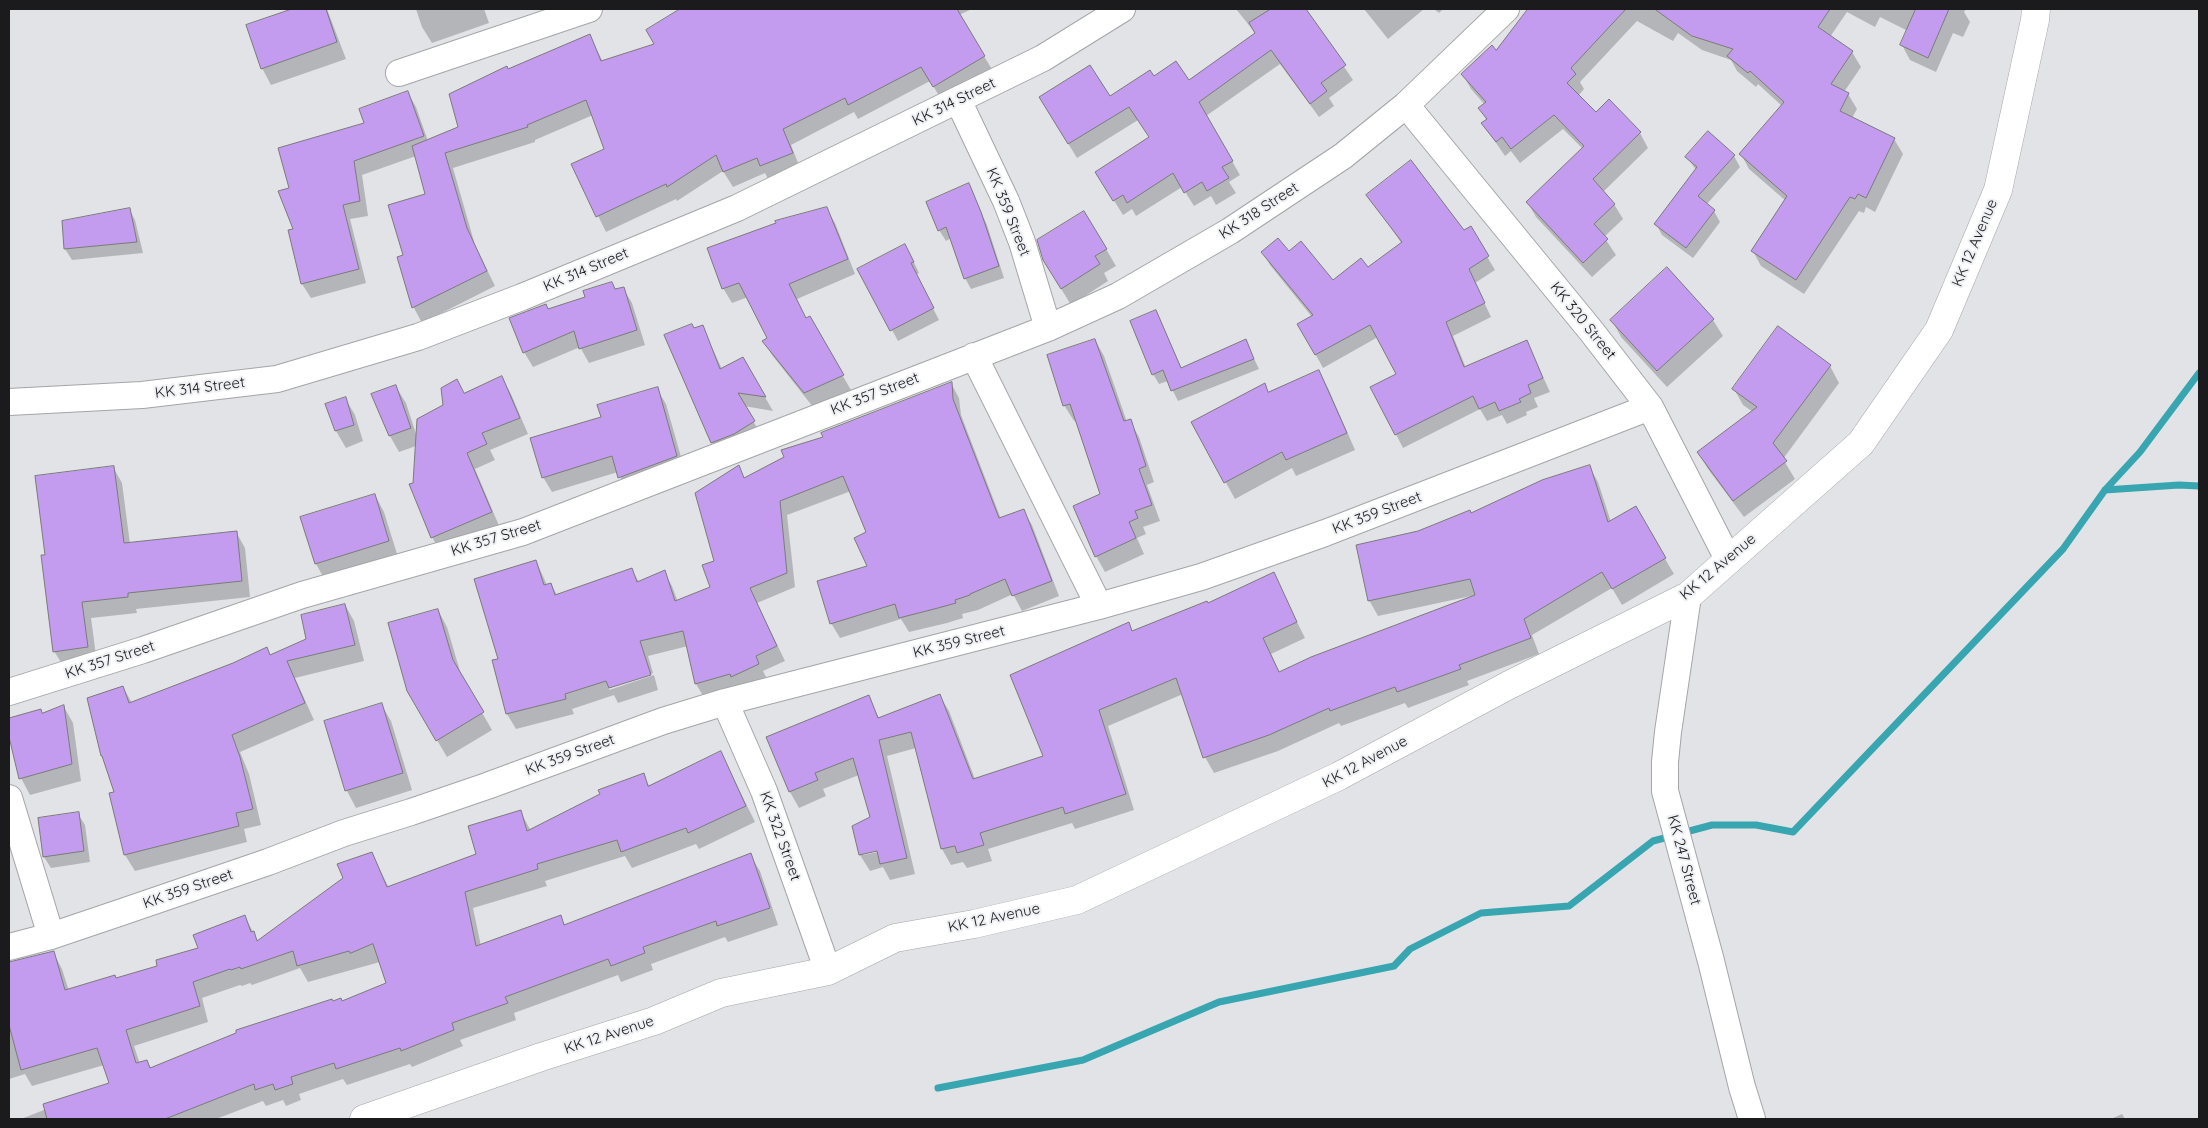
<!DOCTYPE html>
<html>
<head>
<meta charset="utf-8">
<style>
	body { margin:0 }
	#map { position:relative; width:2208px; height:1128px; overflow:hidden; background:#e2e3e6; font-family:Quicksand,sans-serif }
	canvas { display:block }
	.frame { position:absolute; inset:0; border:10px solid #1b1b1d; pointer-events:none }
</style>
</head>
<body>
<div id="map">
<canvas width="2208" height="1128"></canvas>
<div class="frame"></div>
</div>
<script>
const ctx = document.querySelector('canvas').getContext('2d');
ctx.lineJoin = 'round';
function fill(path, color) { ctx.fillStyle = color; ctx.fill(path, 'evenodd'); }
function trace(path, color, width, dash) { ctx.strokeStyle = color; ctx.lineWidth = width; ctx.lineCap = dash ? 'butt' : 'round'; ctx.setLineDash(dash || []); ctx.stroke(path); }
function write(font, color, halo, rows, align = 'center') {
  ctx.font = font + ' Quicksand,sans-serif'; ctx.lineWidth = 4; ctx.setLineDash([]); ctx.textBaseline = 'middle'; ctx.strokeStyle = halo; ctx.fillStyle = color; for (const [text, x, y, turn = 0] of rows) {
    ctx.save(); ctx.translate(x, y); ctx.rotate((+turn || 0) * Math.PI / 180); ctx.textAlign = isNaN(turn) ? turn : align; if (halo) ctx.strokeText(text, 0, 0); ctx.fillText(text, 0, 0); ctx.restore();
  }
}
fill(new Path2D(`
	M296,9H327L346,59L271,85L262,68L248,25Z
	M416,9H484L489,23L432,43L422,27Z
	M683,9H972L959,15L993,71L943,102L930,81L858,119L854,112L791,145L800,168L769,181L765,173L733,187L723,171L677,201L676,199L606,232L573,165L605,150L593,115L535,140V142L453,168L475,245L495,286L422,323L414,308L399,258L405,256L427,195L416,156L362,175L368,216L350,219L366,283L311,298L302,284L289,231L295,230L291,189L365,123L408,93L416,107L428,141L460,128L508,71L590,36L603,62L655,45L647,31Z
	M1236,9H1305L1353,80L1329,98L1334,106L1319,117L1280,64L1206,116L1240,175L1229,182L1236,193L1216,205L1211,196L1194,206L1182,187L1136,216L1132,209L1123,215L1105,186L1150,138L1138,120L1077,158L1049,112L1110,98L1154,77L1188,82L1256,34Z
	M1364,9H1424L1388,39Z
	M1434,9H1443L1439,13Z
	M1530,9H1966L1964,12L1970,22L1963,37L1953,33L1936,72L1910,60L1902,45L1908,31L1880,17L1875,27L1847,12L1830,37L1852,52L1861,67L1844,92L1848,94L1857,109L1852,118L1894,139L1903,154L1875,212L1866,207L1864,213L1859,211L1804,294L1761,266L1753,251L1786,201L1749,169L1741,154L1782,106L1758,84L1756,87L1737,71L1731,60L1702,50L1678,33L1673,41L1637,21L1580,82L1584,89L1578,96L1596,114L1640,133L1648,148L1603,192L1614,204L1623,219L1604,237L1616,255L1592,277L1536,217L1528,203L1583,149L1563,129L1520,163L1511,151L1505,156L1483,124L1487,121L1480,109L1485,105L1471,89L1463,75L1496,52Z
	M1734,156L1740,167L1706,205L1714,211L1720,222L1693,258L1662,235L1656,224L1696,170L1687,157Z
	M969,185L987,225L1004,278L971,289L965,278L951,238L946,241L939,230Z
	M1368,195L1464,232L1470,228L1495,270L1475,283L1491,317L1453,336L1466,368L1527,342L1550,392L1534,398L1538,407L1526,412L1527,415L1507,424L1502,415L1487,421L1480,409L1403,448L1372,387L1397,374L1378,337L1323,368L1299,324L1312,317L1270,265L1263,252L1289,253L1333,282L1368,268L1402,244Z
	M826,208L835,223L855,274L797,299L806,319L809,318L851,390L813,407L772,355L764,341L768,339L748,297L732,303L723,288Z
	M129,209L135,220L143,253L72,260L65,249L64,222Z
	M1106,249L1116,266L1104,273L1108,281L1071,305L1054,277Z
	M911,256L919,273L916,275L939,320L898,341L859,269Z
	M612,284L616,290L623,288L632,303L645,345L589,363L580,347L533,367L524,352L548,310L587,298Z
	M1156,311L1182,369L1245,340L1259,369L1178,401L1168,381L1159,384L1153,374Z
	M1612,320H1713L1723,336L1667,387L1621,337Z
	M702,326L722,369L743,359L773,411L744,406L762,436L720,457L712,442L694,329Z
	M1095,340L1104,356L1127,422L1130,421L1139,437L1154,482L1147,485L1160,521L1143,527L1146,534L1137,538L1144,554L1105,572L1096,556L1102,495L1077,420L1074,421L1064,405Z
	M1830,366L1839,383L1783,459L1795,479L1744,517L1708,469L1698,452L1753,412L1743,405L1734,389Z
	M1319,371L1328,388L1355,450L1296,476L1292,468L1235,499L1193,423L1264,385L1269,393Z
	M502,378L511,394L528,434L490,450L495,460L475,469L500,528L441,553L432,537L414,484L416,446L399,452L390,436L396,387L406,403L417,437L464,394Z
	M951,383L959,398L961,415L1001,519L1023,510L1032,525L1059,596L1022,611L1013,594L978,610L962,614L963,618L947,623L909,632L901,619L840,638L831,623L869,567L868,533L851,491L787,515L795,587L757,603L785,661L763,671L767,679L705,699L696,684L688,646L648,656L653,673L609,687V690L654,675L658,690L618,703L614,695L572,709L574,714L516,729L507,714L494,661L500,660L536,561L547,585L551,584L557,595L632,570L639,582L664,572L672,586L678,602L711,588L715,562L739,467L745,479L824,438Z
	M657,389L666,404L685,471L628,493L618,472L552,492L543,477L602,418Z
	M345,398L355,415L363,441L346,448L336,431L327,404Z
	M1589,466L1598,482L1611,522L1635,508L1674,574L1622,605L1612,588L1532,635L1539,654L1467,681L1469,685L1408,708L1405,703L1341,726L1339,723L1278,751L1214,773L1205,757L1183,694L1108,726L1134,810L1075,829L1072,823L988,849L992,861L967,868L963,862L951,865L942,849L916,748L887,756L915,874L890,880L883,867L870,871L860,855L872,818L859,775L823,789L826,796L799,808L790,792L768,737L868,697L879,718L939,695L949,711L975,779L1045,757L1128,623L1133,632L1208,604L1273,574L1305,638L1271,654L1280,673L1471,598V596L1378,616L1369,600L1419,532L1471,514ZM883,848V851L863,855V853Z
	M113,467L122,483L130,544L236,532L245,548L250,597L136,609L137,613L91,618L97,663L64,667L54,651L46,556Z
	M375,495L384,512L398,557L325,580L316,564Z
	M345,605L354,621L364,661L295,678L314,720L240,752L249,774L261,825L244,829L247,842L135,871L125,855L111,794L116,793L102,756L123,687L132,703L234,664L267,649L271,656L308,640Z
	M438,610L447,627L462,678L492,730L447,757L408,691Z
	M381,704L391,721L412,790L356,808L347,791L325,722Z
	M64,707L73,723L81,781L30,795L21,778L9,732V719L40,711L42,714Z
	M721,753L755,822L699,849L696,844L632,868L625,856L545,881L547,886L473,908L481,946L560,916L565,925L750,855L760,871L778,925L728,942L725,937L651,964L653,970L621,982L618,975L514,1013L516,1020L460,1040L463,1046L412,1067L410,1064L347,1085L343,1079L299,1094L301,1100L286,1106L283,1100L266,1106L263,1101L216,1119H21L110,1084L104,1065L32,1086L25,1074L9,1079V962L53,952L62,969L69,991L117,980L159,967L200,949L245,917L258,941L344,879L372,854L389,888L477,854L520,811L531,831L643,775L650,787ZM380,962L387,984L342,1003H333L151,1068L147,1061L140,1064L134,1046L208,1022L202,998L240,985L242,986L250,983L252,985L300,968L308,982Z
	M78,814L85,825L90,862L51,868L44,857L39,819Z
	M2122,1114L2125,1119H2111Z`), '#0003');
trace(new Path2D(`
	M2105,490L2179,485L2199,486
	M1682,833L1712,825H1756L1793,832L2063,549L2105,490L2140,452L2199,373
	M938,1088L1083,1060L1219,1002L1394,966L1410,949L1481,913L1569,906L1653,841L1672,836`), '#37a6b1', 7);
const building = new Path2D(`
	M292,9H326L337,42L261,69L246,25Z
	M680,9H957L985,56L933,87L921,67L848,105L845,98L783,129L793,153L760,166L757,158L723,172L716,155L667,187L666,184L596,217L571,164L604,149L586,100L527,125L528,127L445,153L467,228L487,271L412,308L397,257L403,255L388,205L425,194L412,146L458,127L449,94L507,66L508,69L590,34L601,61L654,44L646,30Z
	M1271,9H1306L1346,65L1321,83L1327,91L1310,104L1271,50L1199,102L1233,161L1222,167L1229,178L1207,191L1202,182L1184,193L1173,173L1127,203L1123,195L1113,201L1095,172L1149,137L1129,107L1068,144L1039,97L1090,65L1110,96L1150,70L1154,76L1176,61L1189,80L1255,33L1249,23Z
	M1528,9H1626L1571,68L1576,74L1567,83L1596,112L1609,99L1641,132L1593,179L1615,204L1594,224L1608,239L1583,263L1526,202L1584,146L1554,115L1511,149L1502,137L1496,142L1481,123L1487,119L1478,108L1486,102L1461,74L1492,45L1496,50Z
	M1655,9H1830L1818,27L1853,51L1831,84L1849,93L1840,111L1895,138L1866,198L1858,194L1855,199L1850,197L1796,280L1751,251L1787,196L1739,154L1784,102L1750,71L1748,73L1727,56L1733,49L1692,36Z
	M1916,9H1949L1928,58L1900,45Z
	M408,91L424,136L354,161L360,201L343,205L359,269L301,284L288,230L293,229L278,191L289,188L278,148L364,123L359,109Z
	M1708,131L1735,155L1698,196L1715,210L1686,248L1654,224L1697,167L1685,157Z
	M1411,160L1464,230L1471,226L1489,256L1469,269L1485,303L1446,322L1464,367L1527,340L1543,378L1528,385L1531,393L1519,399L1521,402L1499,411L1495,402L1479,409L1473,396L1395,435L1370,387L1396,374L1370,325L1315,355L1297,324L1313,315L1261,252L1278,238L1289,251L1301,241L1333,280L1361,258L1368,267L1402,242L1366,195Z
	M969,183L981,212L999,266L964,279L946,227L938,231L926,202Z
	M827,207L848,259L789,284L806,318L810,316L844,375L804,393L762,341L767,338L739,283L722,289L707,248L776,223L775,221Z
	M130,208L137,242L64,249L62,221Z
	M1084,211L1107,249L1095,256L1100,264L1061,289L1043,260L1037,240Z
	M905,244L914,262L911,263L934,308L890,331L857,269Z
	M1667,267L1714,319L1657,371L1610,320Z
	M612,282L615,289L624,287L637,330L579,349L574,331L523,353L509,318L546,304L548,309L585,297L583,291Z
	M1156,310L1181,368L1246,339L1254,359L1171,391L1163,370L1152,375L1130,321Z
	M692,324L694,328L703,325L720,369L743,357L766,397L738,393L755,421L734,434L711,443L664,335Z
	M1778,326L1831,365L1773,443L1787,461L1733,501L1697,452L1757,407L1732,389Z
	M1095,339L1124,421L1131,419L1146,466L1139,469L1152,505L1135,511L1138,518L1129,522L1136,538L1095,557L1073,506L1100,494L1070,404L1063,406L1047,355Z
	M1319,370L1347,433L1286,460L1282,452L1224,483L1191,422L1265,383L1268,392Z
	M502,376L520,418L482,433L487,444L467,453L492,512L431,538L409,484L413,483L417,419L443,405L441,388L457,379L464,393Z
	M952,382L953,399L999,518L1024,509L1052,581L1012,596L1005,579L970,594V595L955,600L956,603L938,608L899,618L895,604L830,624L817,581L867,566L854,538L866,532L843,476L780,501L787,573L750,588L777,646L756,656L759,664L731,677L730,674L695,684L683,631L640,641L651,675L609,688L606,681L565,694L566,699L506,714L492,660L498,659L474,579L536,560L544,585L551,583L555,595L632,568L637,582L665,570L675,601L710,587L702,565L714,561L695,493L739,465L744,478L784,457L781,450L823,437L821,433Z
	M396,385L411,428L389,436L371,394Z
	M658,387L677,456L618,478L612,456L542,478L530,438L601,417L597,405Z
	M346,397L354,425L335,431L325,404Z
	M1590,465L1608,522L1636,506L1666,558L1612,589L1602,572L1524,619L1531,638L1459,665L1461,669L1397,692L1395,687L1330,711L1329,708L1269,735L1203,758L1176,678L1099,710L1126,794L1065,814L1063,807L980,833L984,845L957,853L955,846L941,849L911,732L879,740L907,858L880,864L877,851L859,855L852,826L870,817L853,758L815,773L818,780L789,792L766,737L869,695L878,718L940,694L973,779L1043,756L1010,675L1129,622L1132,631L1207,601L1208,603L1274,572L1297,622L1263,638L1279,672L1311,657L1475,595L1470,579L1368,601L1356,545L1418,531L1470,510L1471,513L1542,480Z
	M114,466L124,543L237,531L242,581L128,593V597L82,602L88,647L53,652L41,555H45L35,476Z
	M375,494L389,541L315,564L300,517Z
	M345,604L355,645L287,661L305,703L232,735L240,757L253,809L236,813L239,826L124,855L109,793L114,792L102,756H101L87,698L123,686L129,703L233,663L267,647L270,655L306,639L301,615Z
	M438,609L453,660L484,712L436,741L407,691L388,623Z
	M382,703L403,773L345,791L324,721Z
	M64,705L72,764L19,779L9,737V718L41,709L42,713Z
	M721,751L746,806L688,833L686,828L621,852L617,840L537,864L538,869L465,892L476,946L561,915L564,925L751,853L770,908L717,926L716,921L643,947L645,953L611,966L608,959L505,997L508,1003L452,1023L454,1030L401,1051L400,1048L336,1069L334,1063L291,1077L293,1084L275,1090L273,1084L255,1090L254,1084L165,1119H47L43,1104L109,1083L97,1048L21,1070L9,1025V962L54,951L65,990L115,975L116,978L157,966L156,960L198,948L193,935L245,915L251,932L254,931L257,941L343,878L337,864L372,852L387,887L476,854L468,826L521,810L527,831L600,794L598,790L644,773L648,786ZM373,944L386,983L342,1001L341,998L333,1001L332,999L236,1030V1033L150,1068L147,1060L136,1063L126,1030L200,1006L193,982L230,969L231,970L240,967L241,969L293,951L297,966L349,951L350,953Z
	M79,812L84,851L43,857L38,818Z`);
fill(building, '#c49cef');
trace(building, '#7a797c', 1);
const street = new Path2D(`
	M399,73L589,9
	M958,100L1006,201L1022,242L1048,328
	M1406,105L1592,332L1650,407L1728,559
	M974,356L1099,606
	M9,402L142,395L277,379L418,337L522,297L737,208L1043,58L1122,9
	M1688,596L1668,732L1665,762V791L1711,961L1742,1087L1752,1119
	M9,692L143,650L302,595L523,532L1048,328L1118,296L1230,231L1343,156L1406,105L1506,9
	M725,702L764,791L828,971
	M9,798L51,936
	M9,947L51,936L122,912L268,862L344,833L411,812L487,786L663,721L725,702L1099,606L1201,577L1325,533L1650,407`);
const secondary = new Path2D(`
	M364,1119L541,1057L654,1021L721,993L828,971L895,938L974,924L1077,900L1339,776L1509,685L1688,596L1861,443L1939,330L1998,190L2035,20L2036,9`);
trace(street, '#a4a5a8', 28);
trace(secondary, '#a4a5a8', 29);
trace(street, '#fff', 26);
trace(secondary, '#fff', 28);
write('15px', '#1b1b1d', '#eff0f4', [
	["KK 314 Street",954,102,-26],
	["KK 318 Street",1259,211,-33],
	["KK 359 Street",1008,212,68],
	["KK 12 Avenue",1975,243,-67],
	["KK 314 Street",586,270,-23],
	["KK 320 Street",1583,321,51],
	["KK 314 Street",200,388,-7],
	["KK 357 Street",875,394,-21],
	["KK 359 Street",1377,513,-21],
	["KK 357 Street",496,538,-17],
	["KK 12 Avenue",1718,567,-40],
	["KK 359 Street",959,642,-14],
	["KK 357 Street",110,660,-18],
	["KK 359 Street",570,755,-20],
	["KK 12 Avenue",1365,762,-28],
	["KK 322 Street",780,836,70],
	["KK 247 Street",1684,860,75],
	["KK 359 Street",188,889,-19],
	["KK 12 Avenue",994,918,-12],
	["KK 12 Avenue",609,1035,-18]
]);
</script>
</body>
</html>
